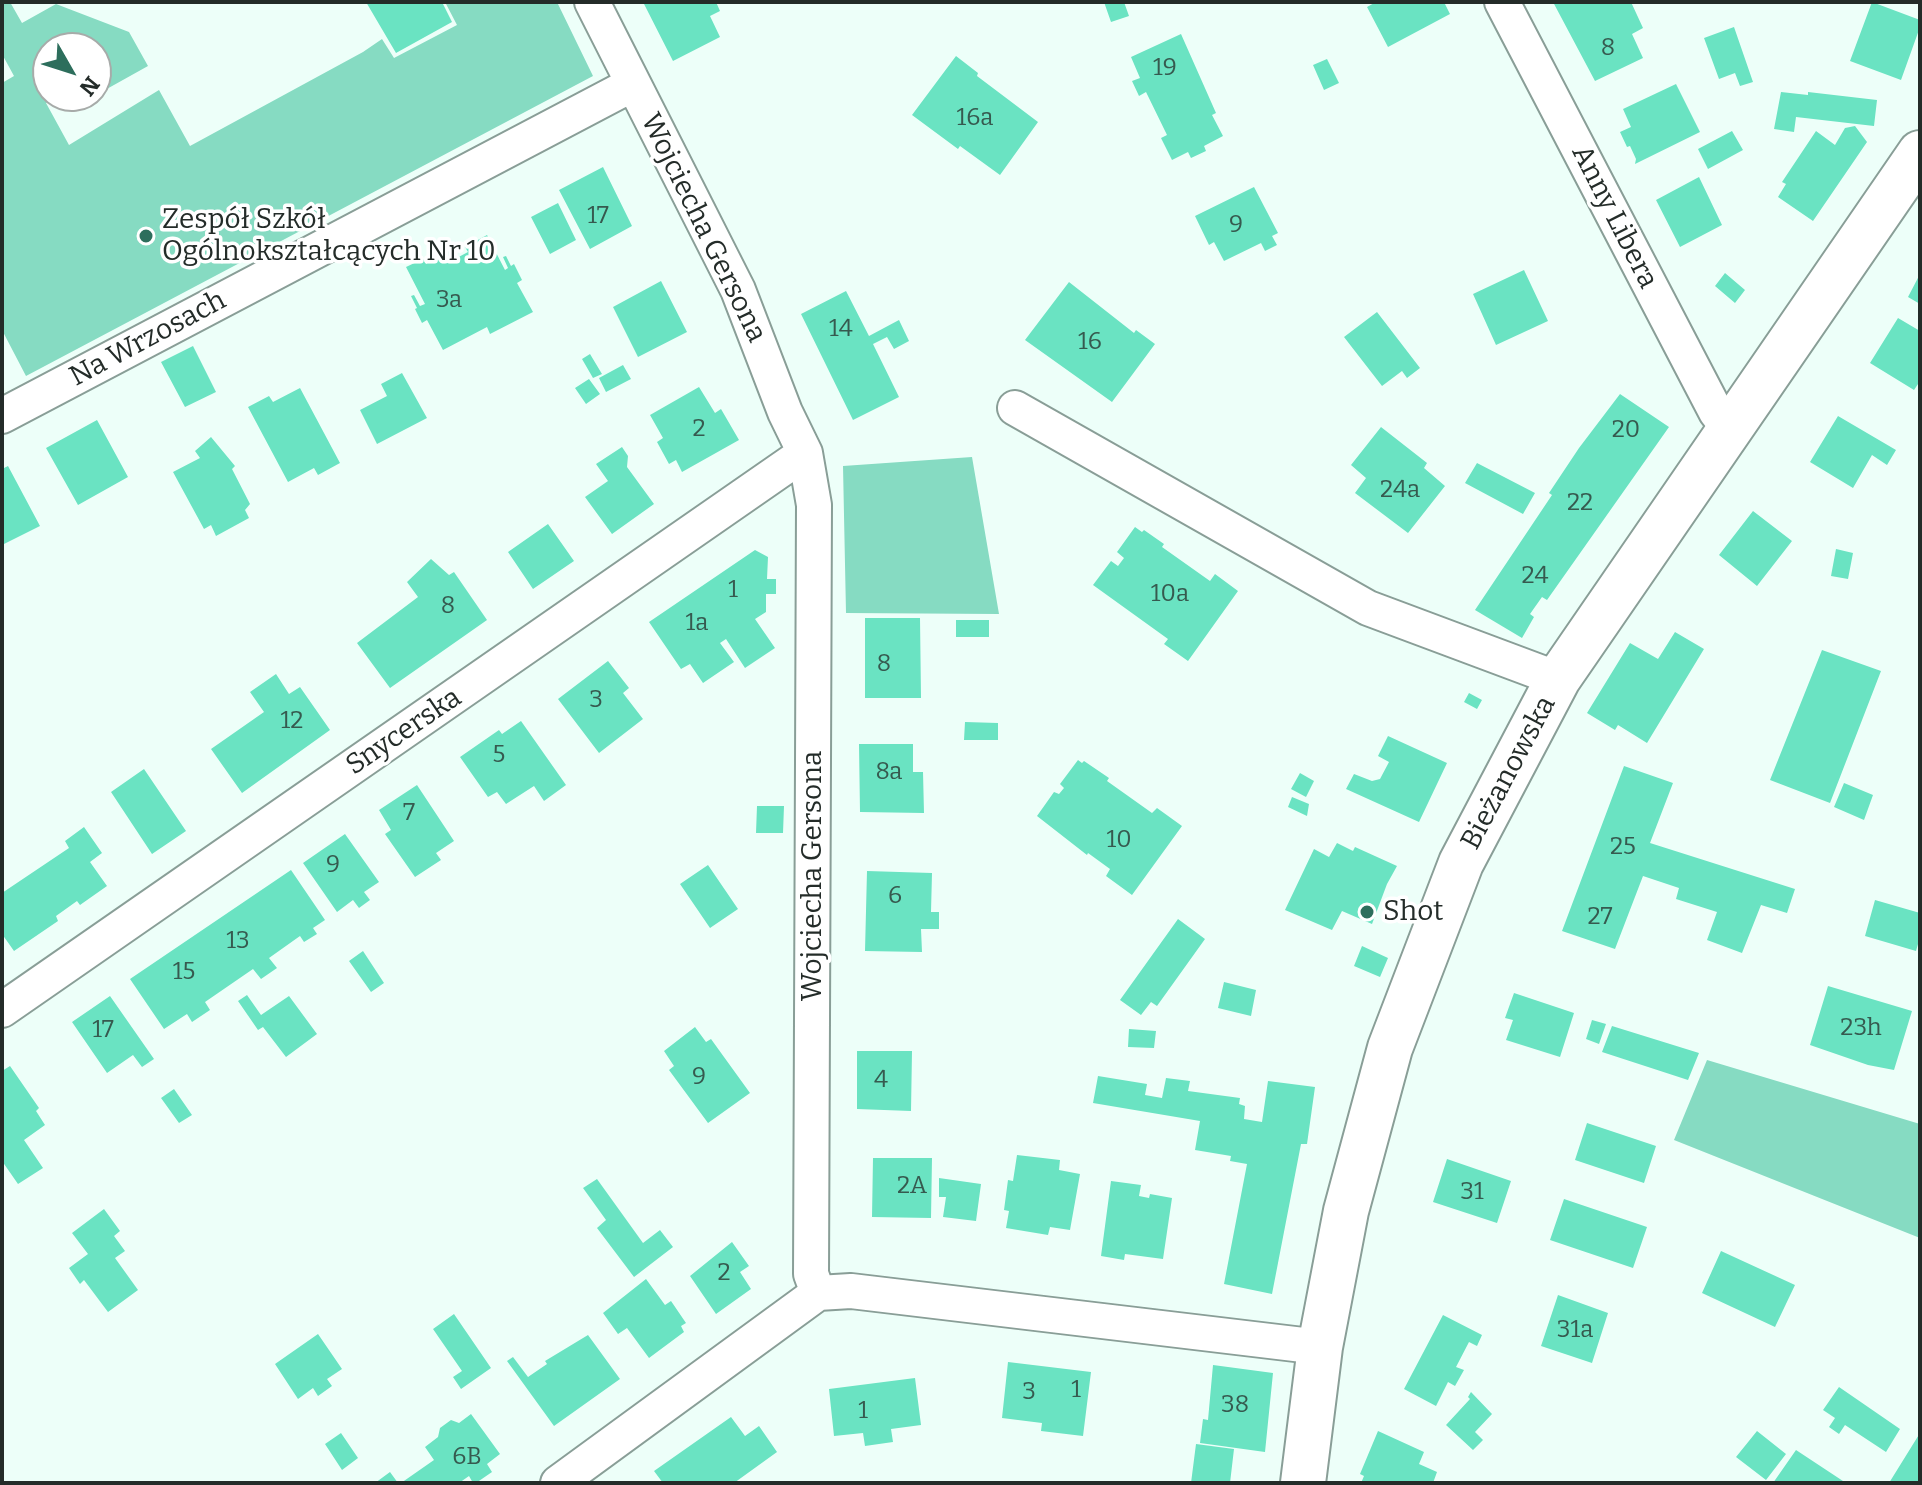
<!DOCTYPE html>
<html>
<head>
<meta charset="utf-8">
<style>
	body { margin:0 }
	#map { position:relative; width:1922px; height:1485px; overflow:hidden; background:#edfff9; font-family:Bitter,serif }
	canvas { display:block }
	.frame { position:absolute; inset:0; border:4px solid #242c29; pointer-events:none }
	.north { position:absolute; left:32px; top:32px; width:80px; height:80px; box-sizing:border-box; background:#fff; border:2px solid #a7aba9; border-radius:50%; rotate:129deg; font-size:22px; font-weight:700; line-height:32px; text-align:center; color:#242c29 }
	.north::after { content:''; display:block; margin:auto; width:28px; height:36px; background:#2d6e5c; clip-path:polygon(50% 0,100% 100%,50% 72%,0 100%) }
</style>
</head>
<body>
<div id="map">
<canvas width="1922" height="1485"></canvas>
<div class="frame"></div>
<div class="north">N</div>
</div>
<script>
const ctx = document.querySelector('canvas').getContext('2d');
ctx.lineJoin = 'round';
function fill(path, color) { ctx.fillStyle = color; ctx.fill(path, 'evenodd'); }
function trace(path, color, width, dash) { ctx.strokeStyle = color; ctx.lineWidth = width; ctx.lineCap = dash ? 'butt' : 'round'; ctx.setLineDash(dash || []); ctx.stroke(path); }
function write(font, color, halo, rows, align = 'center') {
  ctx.font = font + ' Bitter,serif'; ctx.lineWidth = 7; ctx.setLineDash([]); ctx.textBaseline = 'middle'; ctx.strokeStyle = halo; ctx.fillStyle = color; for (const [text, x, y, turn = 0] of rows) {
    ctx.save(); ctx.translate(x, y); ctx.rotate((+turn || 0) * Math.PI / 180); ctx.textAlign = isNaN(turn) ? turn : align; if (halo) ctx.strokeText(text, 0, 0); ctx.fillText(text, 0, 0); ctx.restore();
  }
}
fill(new Path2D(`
	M2,2H10L22,23L56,4L129,32L148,66L96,95V48H48V96H55L46,103L69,145L159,90L190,146L363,52L382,39L394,58L457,25L445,2H557L593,76L26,376L2,330V83L14,76L2,54Z
	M972,457L999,614L846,613L843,466Z
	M1707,1060L1920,1124V1238L1674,1140Z`), '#86dbc2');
fill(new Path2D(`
	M366,2H442L452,22L396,53Z
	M643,2H716L720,11L710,16L720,37L673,61Z
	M1104,2H1124L1129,16L1111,22Z
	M1376,2H1444L1450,14L1388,47L1367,7Z
	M1553,2H1631L1643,28L1632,34L1643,58L1595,81Z
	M1872,2L1920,20V27L1901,80L1850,61Z
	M1734,27L1753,82L1740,86L1735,73L1719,79L1704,38Z
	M1181,34L1216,113L1212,115L1223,136L1204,146L1206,151L1191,158L1188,152L1172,160L1161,138L1167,135L1146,92L1139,96L1132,81L1140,78L1131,57Z
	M956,56L978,73L977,76L1038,122L1000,175L960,146L958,149L912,115Z
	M1327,59L1339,83L1324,90L1313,65Z
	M1676,84L1700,132L1635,164L1636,159L1630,146L1627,147L1620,132L1631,127L1623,109Z
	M1781,92L1808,95V92L1877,100L1874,126L1796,117L1794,132L1774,129Z
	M1855,126L1867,142L1813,221L1778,197L1786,184L1782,182L1816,131L1835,145L1845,128Z
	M1732,131L1743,150L1708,169L1698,149Z
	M603,167L632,226L590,249L559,190Z
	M1699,177L1722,225L1680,247L1656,200Z
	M1254,187L1278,233L1272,236L1277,245L1265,251L1261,243L1224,261L1214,242L1209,245L1195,216Z
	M558,203L576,240L550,254L531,217Z
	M487,235L505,270L508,268L503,257L506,256L511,266L514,264L522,280L517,283L533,312L490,334L487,327L443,350L427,320L422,323L415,309L417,308L411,296L414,295L420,306L425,304L406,267L423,259L426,264L445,253L443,249L446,247L453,260L468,252L465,247Z
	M1524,270L1548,321L1496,345L1473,294Z
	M1725,273L1745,290L1735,303L1715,286Z
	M1920,274V304L1908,297Z
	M661,281L687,332L638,357L613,307Z
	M1069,282L1134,333L1136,330L1155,344L1112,402L1025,340Z
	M846,291L869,336L899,320L909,341L894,349L887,337L873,344L899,397L853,420L801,314Z
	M1377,312L1420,368L1407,378L1402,371L1382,386L1344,337Z
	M1898,318L1920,331V381L1914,390L1870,363Z
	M193,346L216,392L185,407L161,362Z
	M590,354L602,374L593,378L582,359Z
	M623,365L631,379L606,392L599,378Z
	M402,373L427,418L377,444L360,410L387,396L381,384Z
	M589,379L600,394L586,404L575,388Z
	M699,387L715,413L721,409L739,440L682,472L676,460L669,464L657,442L663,438L650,415Z
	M300,388L340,463L318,475L314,468L288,482L248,407L269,396L273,402Z
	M1620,394L1669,427L1547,600L1542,597L1530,614L1534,617L1522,638L1475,610L1552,495L1549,493L1579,448Z
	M1838,416L1896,450L1887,465L1872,455L1853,488L1810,462Z
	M97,420L128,477L78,505L46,448Z
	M1381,427L1427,463L1424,468L1445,486L1408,533L1355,493L1366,478L1351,465Z
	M211,437L235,466L232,469L250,504L245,510L249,518L216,536L211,525L204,529L173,472L200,458L195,451Z
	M622,447L628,456L627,467L654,504L612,534L585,497L608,481L596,464Z
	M1477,463L1535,493L1523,514L1465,483Z
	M8,466L40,526L2,545V469Z
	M1753,511L1792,541L1757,586L1719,555Z
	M548,524L574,561L533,589L508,552Z
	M1135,527L1142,532L1144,530L1164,544L1162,547L1210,581L1215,574L1238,591L1188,661L1164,644L1168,639L1093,585L1111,561L1118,566L1124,558L1117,552Z
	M1836,549L1853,553L1848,579L1831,576Z
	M755,550L768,557L767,579H776V594H766V612L755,619L775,648L745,668L726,639L720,643L734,662L703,683L690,664L681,669L649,622Z
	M431,559L449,575L454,572L487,620L390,688L357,643L418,597L407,582Z
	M865,618H920L921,698H865Z
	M956,620H989V637H956Z
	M1675,632L1704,649L1647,743L1618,725L1615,730L1587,713L1630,643L1658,659Z
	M1822,650L1881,671L1830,803L1770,780Z
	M608,661L629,688L623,693L643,719L599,753L558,699Z
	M276,674L289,694L300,687L330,730L242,793L211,749L264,712L250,692Z
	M1469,693L1482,700L1477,709L1464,702Z
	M521,721L566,785L544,801L534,786L506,804L497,792L488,797L460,757L499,730L502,734Z
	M965,722L998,723V740H964Z
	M1388,736L1447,763L1419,822L1346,789L1354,774L1372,781L1380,779L1389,762L1378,756Z
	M859,744H913V772H923L924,813L860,812Z
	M1078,760L1082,763L1084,761L1109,778L1107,781L1152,813L1157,808L1182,826L1132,895L1106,876L1110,869L1088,853L1087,855L1037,816L1054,792L1059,794L1064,788L1060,784Z
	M1624,766L1673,783L1650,843L1795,889L1787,913L1761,905L1742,953L1707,940L1717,912L1676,899L1679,888L1643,876L1615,949L1562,931Z
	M144,769L186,831L152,854L111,792Z
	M1300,773L1314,781L1306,797L1291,789Z
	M1844,783L1873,795L1864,820L1834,807Z
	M417,785L454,841L436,853L441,860L415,877L385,834L391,830L379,810Z
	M1292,797L1309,804L1307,816L1288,807Z
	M757,806H784L783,833H756Z
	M84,827L102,853L90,862L107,886L80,905L77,901L56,916L58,921L14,951L2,934V893L69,848L65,841Z
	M345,834L379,882L364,892L370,900L359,908L353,900L337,912L303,863Z
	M1337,843L1353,851L1355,847L1397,866L1387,884L1372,924L1342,911L1332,930L1285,910L1314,849L1329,857Z
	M708,865L738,909L710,928L680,884Z
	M291,870L325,920L313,928L317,934L304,942L300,936L269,958L277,968L261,979L253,969L205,1002L210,1010L192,1022L187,1014L164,1029L130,979Z
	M867,871L932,873L931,912H939V929H921L922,952L865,951Z
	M1875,900L1920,913V937L1916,951L1865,936Z
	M1178,919L1205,939L1157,1006L1151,1002L1141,1015L1120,1000Z
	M1362,946L1388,958L1380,977L1354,966Z
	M363,951L384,983L371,992L349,961Z
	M1224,982L1256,990L1251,1016L1218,1008Z
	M1828,986L1912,1011L1894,1070L1868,1065L1810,1045Z
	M1514,993L1574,1013L1560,1057L1506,1040L1513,1020L1505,1018Z
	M247,995L261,1015L289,996L317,1034L286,1057L263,1027L258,1030L238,1001Z
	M110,996L154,1059L142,1067L133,1055L107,1073L72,1022Z
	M1592,1020L1606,1024L1599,1044L1586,1039Z
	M1612,1026L1699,1053L1688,1080L1602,1052Z
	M695,1027L706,1042L711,1039L750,1093L708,1123L669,1070L674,1066L664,1051Z
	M1129,1029L1156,1031L1154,1048L1128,1047Z
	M857,1051H912L911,1111L857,1109Z
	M10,1066L39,1108L36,1111L45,1125L24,1140L43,1168L18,1184L2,1161V1071Z
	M1098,1076L1147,1084L1145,1095L1162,1098L1166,1078L1190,1081L1188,1091L1240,1098L1239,1104L1245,1106L1244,1119L1262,1122L1268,1081L1315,1087L1307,1144H1301L1272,1294L1224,1284L1247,1164L1230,1161L1231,1156L1195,1150L1200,1121L1093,1103Z
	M174,1089L192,1115L179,1123L161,1098Z
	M1587,1123L1656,1146L1644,1183L1575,1160Z
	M1017,1155L1060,1160L1059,1170L1080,1174L1070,1230L1050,1227L1048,1235L1006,1228L1009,1211L1004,1210L1008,1180L1013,1181Z
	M873,1158H932L931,1218L872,1217Z
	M1447,1159L1511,1181L1497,1223L1433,1202Z
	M939,1178L981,1184L976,1221L943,1217L946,1197H939Z
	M597,1179L643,1243L660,1230L673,1247L634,1277L597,1228L606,1220L583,1188Z
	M1111,1181L1141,1185L1139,1196L1149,1198L1150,1194L1172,1198L1163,1259L1125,1254L1124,1260L1101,1256Z
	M1564,1199L1647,1227L1633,1268L1550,1240Z
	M104,1209L120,1231L114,1236L125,1251L115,1258L138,1290L108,1312L84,1280L80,1284L69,1268L88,1254L72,1233Z
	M732,1242L749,1266L740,1272L751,1289L716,1314L690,1276Z
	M1721,1251L1795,1285L1775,1327L1702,1293Z
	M646,1279L665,1305L671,1301L686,1323L681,1326L684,1332L649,1358L627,1328L618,1334L603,1313Z
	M1558,1295L1608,1313L1592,1363L1541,1346Z
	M454,1314L491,1368L461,1389L453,1377L462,1371L433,1329Z
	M1443,1315L1482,1335L1477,1346L1469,1342L1456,1367L1464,1370L1455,1386L1448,1382L1436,1406L1404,1389Z
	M318,1334L342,1369L327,1379L332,1386L318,1396L313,1388L298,1399L275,1364Z
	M588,1335L620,1379L554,1426L507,1361L513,1357L528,1377L547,1364L545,1361Z
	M1008,1362L1091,1372L1083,1436L1041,1431L1042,1423L1002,1418Z
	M1213,1365L1273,1373L1265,1452L1200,1443L1203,1419L1208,1420Z
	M915,1378L921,1425L891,1429L893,1442L865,1446L863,1433L834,1436L829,1389Z
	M1839,1387L1900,1429L1886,1452L1845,1425L1839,1434L1829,1427L1835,1418L1823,1410Z
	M1471,1392L1492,1414L1475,1432L1483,1440L1473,1450L1446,1425L1470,1399L1468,1397Z
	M471,1414L500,1454L487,1464L492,1472L476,1483H473L469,1476L459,1483H401L434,1460L425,1447L438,1437L440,1428L451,1420L459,1423Z
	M731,1417L745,1436L759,1426L777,1452L734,1483H663L654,1471Z
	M1378,1431L1424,1452L1419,1464L1437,1472L1433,1483H1361L1364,1476L1360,1474Z
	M1757,1431L1786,1454L1766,1480L1736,1457Z
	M341,1433L358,1458L342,1470L325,1444Z
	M1920,1433V1483H1889Z
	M1196,1444L1234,1449L1230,1483H1191Z
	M1796,1450L1846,1483H1773Z
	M390,1472L398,1483H375Z`), '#6ae3c2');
const street = new Path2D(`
	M592,2L738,290L785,412L805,453L814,505L811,1274L818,1293
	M1502,2L1716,412L1729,429
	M1015,408L1368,608L1558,679
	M2,416L633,84
	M2,1010L805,453
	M818,1293L851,1291L1320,1347
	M558,1483L818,1293`);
const secondary = new Path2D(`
	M1303,1483L1320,1347L1346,1211L1390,1048L1461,863L1558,679L1920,153`);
trace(street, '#899e97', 38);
trace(secondary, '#899e97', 48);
trace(street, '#fff', 34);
trace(secondary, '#fff', 44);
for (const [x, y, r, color] of [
	[146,236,8,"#2d6e5c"],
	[1367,912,8,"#2d6e5c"]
]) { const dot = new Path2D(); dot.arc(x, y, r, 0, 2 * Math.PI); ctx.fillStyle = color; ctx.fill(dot); trace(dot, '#fff', 3); }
write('24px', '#365a4f', null, [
	["8",1608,48],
	["19",1165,68],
	["16a",975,118],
	["17",598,216],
	["9",1236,225],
	["3a",449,300],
	["14",841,329],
	["16",1090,342],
	["2",699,429],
	["20",1626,430],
	["24a",1400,490],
	["22",1580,503],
	["24",1535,576],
	["1",733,590],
	["10a",1170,594],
	["8",448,606],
	["1a",697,623],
	["8",884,664],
	["3",596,700],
	["12",292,721],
	["5",499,755],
	["8a",889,772],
	["7",409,813],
	["10",1119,840],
	["25",1623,847],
	["9",333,865],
	["6",895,896],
	["27",1600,917],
	["13",238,941],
	["15",184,972],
	["23h",1861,1028],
	["17",103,1030],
	["9",699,1077],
	["4",881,1080],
	["2A",912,1186],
	["31",1472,1192],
	["2",724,1273],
	["31a",1575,1330],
	["1",1076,1390],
	["3",1029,1392],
	["38",1235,1405],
	["1",863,1411],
	["6B",467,1457]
]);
write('28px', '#242c29', '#fff', [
	["Anny Libera",1614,217,63],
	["Wojciecha Gersona",703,228,64],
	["Na Wrzosach",148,339,-28],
	["Snycerska",404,732,-34],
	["Bieżanowska",1509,773,-62],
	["Wojciecha Gersona",813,876,-90]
]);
write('28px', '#242c29', '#fff', [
	["Zespół Szkół",162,220],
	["Ogólnokształcących Nr 10",162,252],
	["Shot",1383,912]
], 'left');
</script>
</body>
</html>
